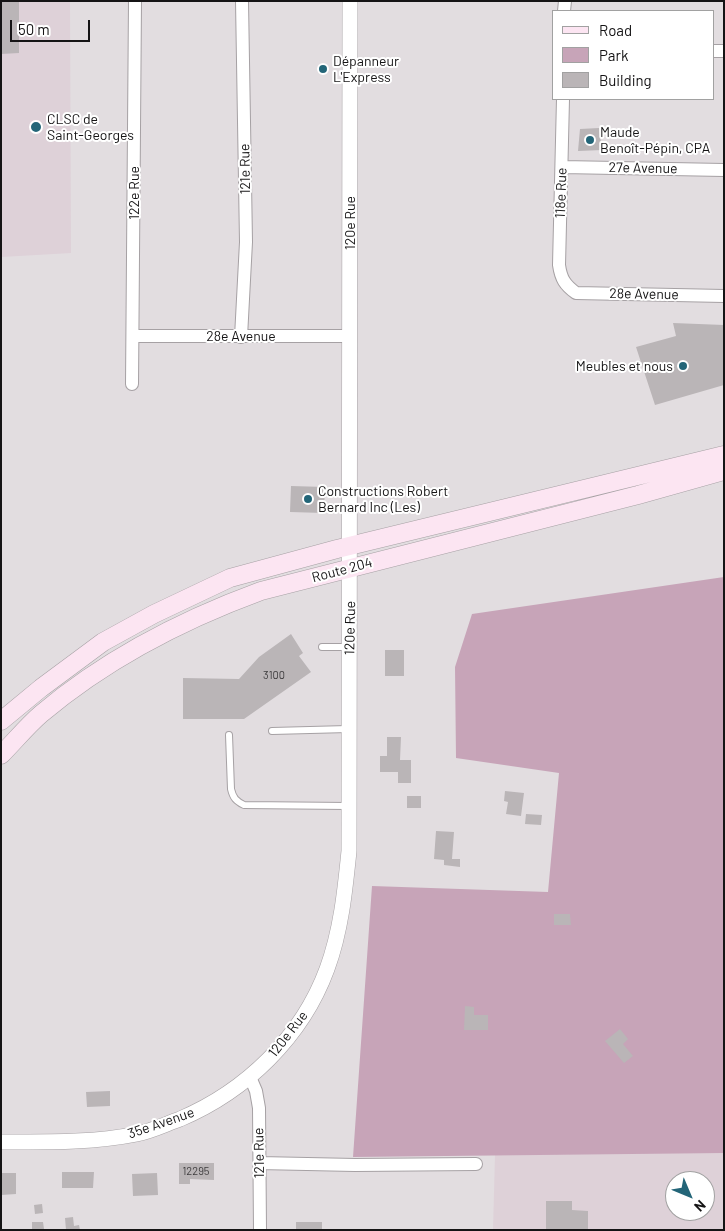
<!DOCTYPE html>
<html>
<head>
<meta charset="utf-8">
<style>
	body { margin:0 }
	#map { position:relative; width:725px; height:1231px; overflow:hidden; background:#e2dde0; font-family:Barlow,sans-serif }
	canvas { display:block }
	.frame { position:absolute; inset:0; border:2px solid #151415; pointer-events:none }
	.legend { position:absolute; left:552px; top:10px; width:162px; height:90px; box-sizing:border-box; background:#fff; border:1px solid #a1a1a1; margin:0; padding:6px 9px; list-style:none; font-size:15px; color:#151415 }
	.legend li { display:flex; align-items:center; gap:10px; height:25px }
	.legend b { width:25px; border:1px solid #a1a1a1 }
	.north { position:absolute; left:665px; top:1171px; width:50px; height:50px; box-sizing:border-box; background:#fff; border:1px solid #a1a1a1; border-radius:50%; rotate:135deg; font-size:14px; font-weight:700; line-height:20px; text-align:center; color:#151415 }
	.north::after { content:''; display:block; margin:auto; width:18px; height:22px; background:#236578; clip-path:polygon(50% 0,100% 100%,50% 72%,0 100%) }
	.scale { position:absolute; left:10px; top:20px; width:80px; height:22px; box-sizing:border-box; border:2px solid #151415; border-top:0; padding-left:6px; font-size:15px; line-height:18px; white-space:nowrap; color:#151415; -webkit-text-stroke:4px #fff; paint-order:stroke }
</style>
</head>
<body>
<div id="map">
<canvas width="725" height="1231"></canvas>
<div class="frame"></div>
<ul class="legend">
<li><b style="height:6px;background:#fce5f2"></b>Road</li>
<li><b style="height:14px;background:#c7a4b8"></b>Park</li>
<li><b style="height:14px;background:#bab5b7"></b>Building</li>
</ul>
<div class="north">N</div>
<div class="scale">50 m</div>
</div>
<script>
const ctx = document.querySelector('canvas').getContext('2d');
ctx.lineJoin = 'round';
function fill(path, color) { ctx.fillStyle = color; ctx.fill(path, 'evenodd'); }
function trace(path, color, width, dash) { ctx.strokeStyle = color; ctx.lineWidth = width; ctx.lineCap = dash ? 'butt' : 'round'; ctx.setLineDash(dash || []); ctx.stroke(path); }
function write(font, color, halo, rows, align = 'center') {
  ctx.font = font + ' Barlow,sans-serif'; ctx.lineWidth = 4; ctx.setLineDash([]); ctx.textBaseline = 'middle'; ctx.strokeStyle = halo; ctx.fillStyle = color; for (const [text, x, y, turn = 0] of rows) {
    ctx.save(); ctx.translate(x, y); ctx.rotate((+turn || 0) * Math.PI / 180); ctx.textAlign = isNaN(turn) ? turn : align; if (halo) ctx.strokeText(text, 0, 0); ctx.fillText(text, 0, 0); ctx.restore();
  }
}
fill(new Path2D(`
	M1,1H70L71,253L1,257Z
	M724,1152V1230H493L495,1155ZM675,1181H705V1211H675Z`), '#ded1d8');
fill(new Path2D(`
	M724,577V1153L353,1157L372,886L548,892L559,773L456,758L455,667L472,614Z`), '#c7a4b8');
fill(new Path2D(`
	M1,1H19V53L1,54Z
	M599,128L602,150L578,151L580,129Z
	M673,323L724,325V385L655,405L636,347L676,336Z
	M291,486L325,487L324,513L290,512Z
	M291,634L303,653L299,656L311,672L244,719H183V678L239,679L259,657Z
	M385,650H404V676H385Z
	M387,737H401L400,760H411V783H398V772H380V756H387Z
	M505,791L524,793L521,816L506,814L508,802L504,801Z
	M407,796H421V808H407Z
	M526,814L542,815L541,825L525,824Z
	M436,831L454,832L452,859H460V867L444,865V860L434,859Z
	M554,914H570L571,925H554Z
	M465,1006L474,1007V1015H488V1030H464Z
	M620,1029L628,1039L623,1044L633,1056L624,1063L605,1041Z
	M110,1091V1106L87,1107L86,1092Z
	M179,1163H214V1180L190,1179V1184H179Z
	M62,1172H94L93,1188H62Z
	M1,1173H16V1194L1,1195Z
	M157,1173L158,1195L133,1196L132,1174Z
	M546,1201H572V1210L588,1211V1230H546Z
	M42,1204L43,1213L35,1214L34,1205Z
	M73,1217L74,1226L79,1225L80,1230H66L65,1218Z
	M32,1222H43L44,1229H32Z
	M296,1222H322V1230H296Z`), '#bab5b7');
const service = new Path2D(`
	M322,647H348
	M272,731L348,729
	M229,735L231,789C233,798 236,801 244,805L348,806`);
const minor = new Path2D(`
	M564,11L565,1
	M714,51H724
	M563,99L559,265C561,279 565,285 576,293L724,296
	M562,167L724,170
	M133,336H349
	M241,337L246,242L242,1
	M132,384L135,1
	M250,1077L256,1091L259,1108L260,1230
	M259,1163L355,1165L476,1164`);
const tertiary = new Path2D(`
	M1,1142C47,1142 92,1143 137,1134C152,1131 166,1124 180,1119C246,1091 302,1037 327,969C341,931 345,891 349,851L350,1`);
const secondary = new Path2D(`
	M1,721L41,688L103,642L154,614L230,578L337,549L724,455
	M1,755C14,742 27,726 41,714C106,659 182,620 261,591L638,495L724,471`);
trace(service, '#a6a1a4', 8);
trace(minor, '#a6a1a4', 14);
trace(tertiary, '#a6a1a4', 16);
trace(secondary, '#a6a1a4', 19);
trace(service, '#fff', 6);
trace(minor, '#fff', 12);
trace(tertiary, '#fff', 15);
trace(secondary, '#fce5f2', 18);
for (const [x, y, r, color] of [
	[323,69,5,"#236578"],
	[36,127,6,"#236578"],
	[590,140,5,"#236578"],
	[683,366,5,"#236578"],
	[308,499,5,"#236578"]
]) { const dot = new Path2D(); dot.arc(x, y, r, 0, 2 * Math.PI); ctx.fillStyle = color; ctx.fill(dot); trace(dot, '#fff', 2); }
write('11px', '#3e3c3e', null, [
	["3100",274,675],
	["12295",196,1171]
]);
write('14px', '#151415', '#fff', [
	["Dépanneur",333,61],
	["L'Express",333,77],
	["CLSC de",47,119],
	["Saint-Georges",47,135],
	["Maude",600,132],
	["Benoît-Pépin, CPA",600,148],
	["Meubles et nous",673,366,"right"],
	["Constructions Robert",318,491],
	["Bernard Inc (Les)",318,507]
], 'left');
write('14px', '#151415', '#fff', [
	["27e Avenue",643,168,1],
	["121e Rue",245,169,-91],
	["122e Rue",134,193,-90],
	["118e Rue",561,193,-88],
	["120e Rue",350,223,-90],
	["28e Avenue",644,294,1],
	["28e Avenue",241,336],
	["Route 204",342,570,-15],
	["120e Rue",350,628,-89],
	["120e Rue",288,1034,-52],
	["35e Avenue",161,1123,-19],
	["121e Rue",259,1153,-91]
]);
</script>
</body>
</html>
